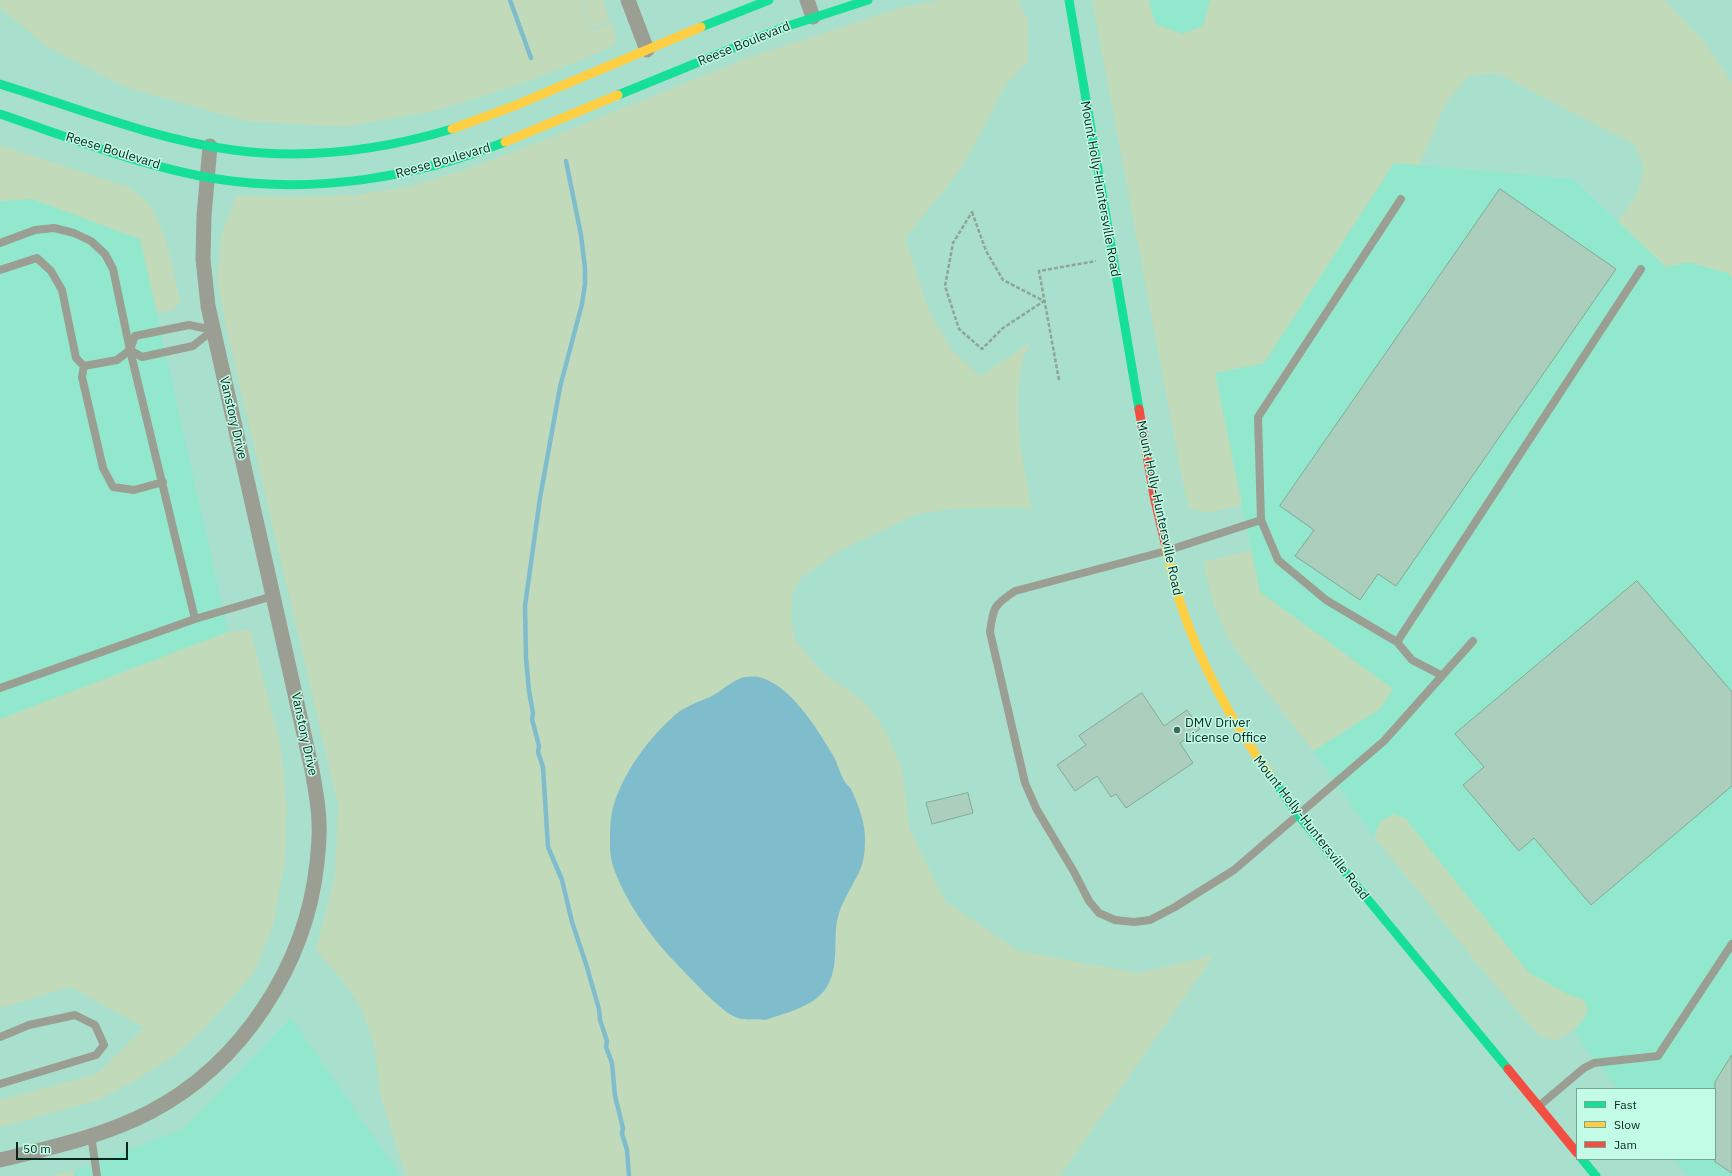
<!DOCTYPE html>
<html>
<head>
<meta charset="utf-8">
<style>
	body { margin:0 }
	#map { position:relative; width:1732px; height:1176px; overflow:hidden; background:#a9e0cd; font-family:"IBM Plex Sans",sans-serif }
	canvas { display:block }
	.legend { position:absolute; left:1576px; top:1088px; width:140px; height:72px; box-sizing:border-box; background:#c2fbe6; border:1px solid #77a696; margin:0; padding:5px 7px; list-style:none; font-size:12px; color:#06271d }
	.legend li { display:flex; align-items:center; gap:8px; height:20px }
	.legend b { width:20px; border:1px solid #77a696 }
	.scale { position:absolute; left:16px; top:1142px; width:112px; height:18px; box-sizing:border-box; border:2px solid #06271d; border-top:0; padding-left:5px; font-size:12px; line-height:14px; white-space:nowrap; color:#06271d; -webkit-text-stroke:3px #c2fbe6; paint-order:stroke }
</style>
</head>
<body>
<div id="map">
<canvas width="1732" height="1176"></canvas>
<ul class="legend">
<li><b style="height:5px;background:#16e098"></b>Fast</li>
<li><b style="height:5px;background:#ffcf43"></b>Slow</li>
<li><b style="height:5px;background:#f24e42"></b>Jam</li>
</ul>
<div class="scale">50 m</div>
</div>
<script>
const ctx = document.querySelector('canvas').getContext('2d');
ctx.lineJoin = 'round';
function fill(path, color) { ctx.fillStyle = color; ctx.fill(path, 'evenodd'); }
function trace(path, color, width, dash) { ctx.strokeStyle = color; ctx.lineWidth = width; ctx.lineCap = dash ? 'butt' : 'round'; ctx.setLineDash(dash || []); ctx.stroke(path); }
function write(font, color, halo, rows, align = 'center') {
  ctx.font = font + ' "IBM Plex Sans",sans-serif'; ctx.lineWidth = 3; ctx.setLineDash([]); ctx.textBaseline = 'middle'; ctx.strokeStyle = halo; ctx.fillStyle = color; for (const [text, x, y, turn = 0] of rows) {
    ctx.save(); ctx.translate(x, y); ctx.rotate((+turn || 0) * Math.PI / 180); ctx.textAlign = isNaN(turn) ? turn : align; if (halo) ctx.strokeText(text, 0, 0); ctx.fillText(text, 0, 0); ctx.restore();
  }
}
fill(new Path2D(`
	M1149,0H1210L1203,26L1183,34L1155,24Z
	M1394,163L1573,179L1666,267L1688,262L1728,273L1732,278V1176H1688L1674,1159H1715V1089H1618L1584,1046L1575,1029L1587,1013L1584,1000L1569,995L1528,972L1405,818L1380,822L1374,837L1313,751L1380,709L1393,689L1260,592L1215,373L1264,363Z
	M32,199L140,239L228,632L0,719V201Z
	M291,1018L401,1176H74V1171L184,1129Z`), '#92e8cc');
fill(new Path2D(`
	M0,0H580L591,30L611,23L615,32L616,44L593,55L529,81L439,110L343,127L245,121L125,87L44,45L0,7Z
	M581,0H603L610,21L591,28Z
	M939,0H1018L1028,19V61L1006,85L964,164L940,196L905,238L929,311L952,350L980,376L1031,342C1028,349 1023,357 1022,364C1012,413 1023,462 1032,509L1011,507L953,509L917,514L839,551L802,577L793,592L791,619L796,641L821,671L866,703L886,732L902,768L910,830L945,901L1019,951L1137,973L1214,955L1060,1176H406L381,1097L374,1044L361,1007L340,977L316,951L335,875L338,805L225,322L217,279L222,234L236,196L295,197L355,195L410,186L467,169L539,142L750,57L900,8Z
	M1092,0H1149L1155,24L1183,34L1203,26L1210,0H1665L1705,43L1732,82V278L1728,273L1688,262L1666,267L1618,221L1637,194L1644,169L1635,145L1497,73L1469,76L1446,103L1419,165L1394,163L1264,363L1215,373L1242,505L1209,513L1189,508L1183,484Z
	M0,145L128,187C133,191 140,195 145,200C166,223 174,272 180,302L172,311L157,312L140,239L32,199L0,201Z
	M1251,550L1260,592L1393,689L1380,709L1313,751L1261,684L1229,640L1214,606L1203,562Z
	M250,630L280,742L287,807L285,861L273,926L253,974L208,1024L176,1055L131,1083L96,1101L0,1127V1100L97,1074L144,1028L71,987L0,1008V719L228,632Z
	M1393,814L1405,818L1528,972L1569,995L1584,1000L1588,1013L1575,1029L1555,1041L1539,1035L1498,989L1374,837L1380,822Z
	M74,1171V1176H49Z`), '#c0daba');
fill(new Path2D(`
	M744,677C748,677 754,676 759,677C791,685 818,730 834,757C838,765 840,774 845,782C847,785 849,786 851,789C858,804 866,824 865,841C865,849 864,858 862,865C855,884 841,900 837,921C833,944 840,970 824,991C810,1008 785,1013 765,1020C756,1018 748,1021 738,1018C721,1013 689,976 675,962C651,938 618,891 611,858C610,853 610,847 610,842C610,830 610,816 614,804C625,770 649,738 675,715C686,706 698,702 710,697C722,691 731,681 744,677Z`), '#7fbdcd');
trace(new Path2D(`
	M510,0L531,58
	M566,161L581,235L585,268V284L582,304L560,387L540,498L525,606L526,658L529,691L533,713L532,719L539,746L538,752L543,767L548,847L562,880L572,922L586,964L599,1009L600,1020L607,1041L606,1047L612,1063L615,1096L623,1128L622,1134L627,1150L629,1176`), '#7fbdcd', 4.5);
const building = new Path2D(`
	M1500,189L1616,269L1396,586L1378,574L1360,600L1295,556L1314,530L1280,506Z
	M1637,581L1732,692V786L1591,905L1534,838L1519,851L1463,785L1484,767L1455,734Z
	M1142,693L1164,726L1187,710L1200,729L1180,743L1193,763L1126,808L1116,794L1111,797L1097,776L1075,791L1057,765L1086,745L1079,736Z
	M968,793L973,813L932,824L926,803Z
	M1732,1055V1173L1715,1162V1082Z`);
fill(building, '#abcebd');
trace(building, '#83aa97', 1);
trace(new Path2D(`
	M972,212L986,251L1003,280L1044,301L1003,328L982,349L959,329L945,286L953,243Z
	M1059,380L1039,271L1096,261`), '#8fa497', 2.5, [4, 2]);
trace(new Path2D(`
	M0,243L35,230L54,228L74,233L91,241L105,254L113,269L130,350L195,619L273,596
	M0,270L37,258L51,271L62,290L76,358L84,366L117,360L130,350
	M189,325L213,330L193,346L142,357L130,350L135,336Z
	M84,366L82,377L103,468L113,487L134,490L163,482
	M1261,520L1258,417L1401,199
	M1473,641L1384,741L1234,870L1175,907L1150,920L1134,922L1115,920L1099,913L1089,901L1074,872L1037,810L1025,783L990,632C993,607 994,605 1015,591L1166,551L1261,520L1278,560L1326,600L1397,642L1641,269
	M1397,642L1412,660L1441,675
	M0,688L195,619
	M0,1037L29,1025L75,1015L95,1025L104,1045L96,1055L0,1084
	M1539,1106L1584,1068L1594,1063L1658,1056L1732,944
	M91,1135L97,1176`), '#9b9f93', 8);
trace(new Path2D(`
	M628,0L647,50
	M807,0L813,17
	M0,1160C50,1148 104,1136 150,1112C242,1064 306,965 317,863C318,850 320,837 319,824C319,805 315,788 312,770L208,306L203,259L204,216L210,146`), '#9b9f93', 15);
trace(new Path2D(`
	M1069,0L1139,409
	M701,27L769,0
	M0,84C77,108 153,139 233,150C307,160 382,150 452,129
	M618,95L785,27L868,0
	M0,114C71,138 143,167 217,179C314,194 414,178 505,142
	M1270,775L1299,816L1508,1069
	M1582,1159L1596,1176`), '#16e098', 9);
trace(new Path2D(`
	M452,129L514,106L701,27
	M505,142L618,95
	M1165,543C1170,562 1173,583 1180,602C1201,666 1231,721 1270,775`), '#ffcf43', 9);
trace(new Path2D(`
	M1139,409L1154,496L1165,543
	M1508,1069L1577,1153`), '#f24e42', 9);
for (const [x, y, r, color] of [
	[1177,730,4,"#3f685b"]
]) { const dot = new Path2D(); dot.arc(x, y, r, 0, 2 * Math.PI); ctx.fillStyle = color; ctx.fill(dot); trace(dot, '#c2fbe6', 1.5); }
write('13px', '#06271d', '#c2fbe6', [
	["Reese Boulevard",744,44,-22],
	["Reese Boulevard",113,151,17],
	["Reese Boulevard",443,161,-16],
	["Mount Holly-Huntersville Road",1100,189,80],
	["Vanstory Drive",233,418,77],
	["Mount Holly-Huntersville Road",1159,508,78],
	["Vanstory Drive",304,734,78],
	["Mount Holly-Huntersville Road",1311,828,52]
]);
write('13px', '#06271d', '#c2fbe6', [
	["DMV Driver",1185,723],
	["License Office",1185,738]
], 'left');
</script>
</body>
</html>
